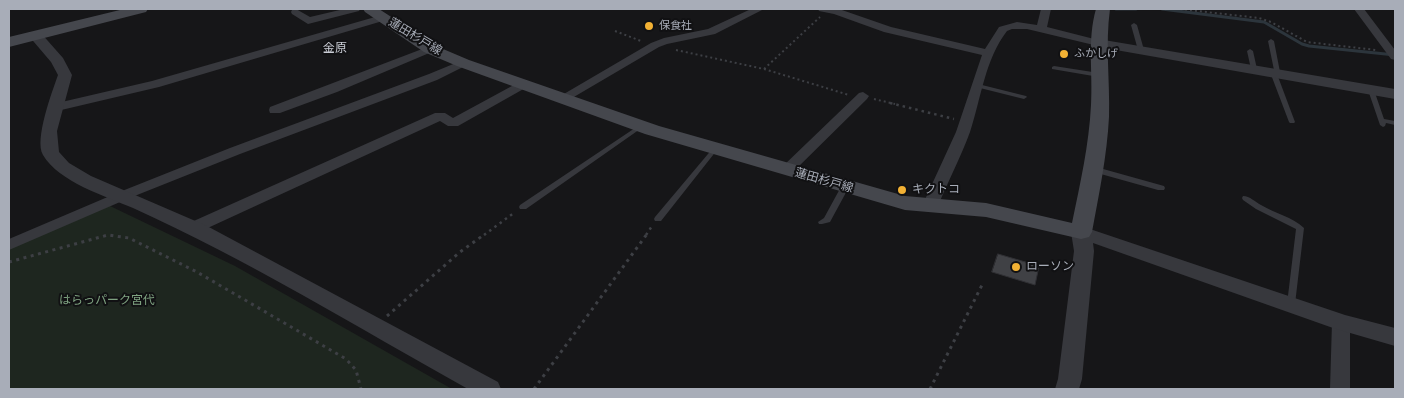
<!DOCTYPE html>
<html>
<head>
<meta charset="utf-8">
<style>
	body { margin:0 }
	#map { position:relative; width:1404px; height:398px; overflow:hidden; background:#161618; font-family:Signika,sans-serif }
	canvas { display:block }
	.frame { position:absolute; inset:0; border:10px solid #a8adb8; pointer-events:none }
</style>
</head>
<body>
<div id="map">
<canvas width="1404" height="398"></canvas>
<div class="frame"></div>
</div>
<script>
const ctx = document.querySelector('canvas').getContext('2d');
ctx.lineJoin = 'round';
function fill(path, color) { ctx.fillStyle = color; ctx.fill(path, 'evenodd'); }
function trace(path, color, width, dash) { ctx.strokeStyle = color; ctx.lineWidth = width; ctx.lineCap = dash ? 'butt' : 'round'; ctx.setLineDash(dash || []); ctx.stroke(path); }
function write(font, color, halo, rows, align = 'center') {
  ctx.font = font + ' Signika,"Noto Sans JP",sans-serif'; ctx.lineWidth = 4; ctx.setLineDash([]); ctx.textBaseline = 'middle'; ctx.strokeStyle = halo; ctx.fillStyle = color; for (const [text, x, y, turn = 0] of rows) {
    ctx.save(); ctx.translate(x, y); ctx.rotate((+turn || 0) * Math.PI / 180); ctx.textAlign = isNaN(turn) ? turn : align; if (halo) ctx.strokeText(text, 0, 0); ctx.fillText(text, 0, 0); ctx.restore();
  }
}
fill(new Path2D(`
	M108,205L235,266L452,389H9V247Z`), '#1e261f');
trace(new Path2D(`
	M1116,9H1136
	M1162,9L1264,22L1302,44L1309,46L1395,55`), '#2c353c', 3);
const building = new Path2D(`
	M998,254L1039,266L1035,285L992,272Z`);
fill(building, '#404145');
trace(building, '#303034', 1);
trace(new Path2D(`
	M1180,9L1259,18L1271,22L1307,42L1376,50
	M615,31L641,41
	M676,50L764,69L849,95
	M764,69L820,17
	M874,99L895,104`), '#3d3f44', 2, [2, 3]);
trace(new Path2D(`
	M890,103L954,119
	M484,235L515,212
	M646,235L652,226`), '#3d3f44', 2.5, [2.5, 4]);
trace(new Path2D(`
	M9,262L108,235L129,238L197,272L346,359L356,370L361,389
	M387,316L460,252L485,234
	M534,389L647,234
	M930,389L982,285`), '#3d3f44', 3, [3, 4.5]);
fill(new Path2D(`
	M1134,23L1137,25L1144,50L1143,51H1139L1138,50L1131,25Z
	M1271,39L1274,41L1280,72L1277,74L1295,122L1294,123H1290L1289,122L1270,72L1274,70L1268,41Z
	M1250,49L1253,51L1257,69L1254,71L1251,69L1247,51Z
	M1054,66L1099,73L1102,75L1099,77L1052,69V67Z
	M978,84L1026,96L1027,97L1024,99L976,87V85Z
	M1371,88L1374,90L1384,119L1395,121V125L1386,123L1385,126L1383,127L1380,125L1368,90Z
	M641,124L643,125L644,126L643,127L526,209H520L519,207L520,205Z
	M715,147L717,148L718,149L717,150L661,221H655L654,219L655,217L713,148Z
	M1090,167H1096L1164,186L1165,188L1164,190H1158L1090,171L1089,169Z
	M842,185H848L849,187L830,222L822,224H819L818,222L824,218Z
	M1243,196C1250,196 1255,202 1261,205C1274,213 1293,217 1304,228L1295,304L1294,306H1288L1287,304L1296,229L1256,209L1243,200L1242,198Z`), '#37383d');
fill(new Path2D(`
	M296,9L310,17L344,9H360L359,11L308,24L292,14L291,12L292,10Z
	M751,9H764L715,34L667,44L659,47L567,101H559L557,98L651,43L664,38L708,29Z
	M818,9H839L891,27L985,49L999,27L1017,22L1037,25L1041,9H1051L1047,27L1102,41L1104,43L1098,46L1027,29H1012L1007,31C985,59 981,99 970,132C961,157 948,181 938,206L935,209H925L922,206L956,132L982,55L884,32L834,14L819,11Z
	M1354,9H1364L1395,50V60L1391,59Z
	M382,15L387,18L386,20L159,87L57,111L51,107L53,104L152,81Z
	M430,46L434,47L436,49L434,51L337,92L280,113H270L269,110L270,107Z
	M463,60L467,61L469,63L467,65L437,80L240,154L127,199L9,250V239L117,193L230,148L429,74Z
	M523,80L527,81L529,84L527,87L458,126H448L440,121L199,232H187L185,228L187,224L435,113H445L453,118Z
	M863,92L869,96L867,99L792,173H782L780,170L782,167L859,93Z
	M1341,315L1347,317L1350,322V389H1330L1332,322L1335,317Z`), '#37383d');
fill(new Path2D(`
	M35,31L40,32L63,58L72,75L57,131L59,152L69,163L91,176L207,226L498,382L501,389H468C357,327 248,260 133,208C105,196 59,182 43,155C34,140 52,92 58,75L51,62L28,35Z
	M1098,39L1395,89V99L1093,46L1091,43L1093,40Z
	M1081,226L1345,315L1395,328V346L1333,328L1093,243L1094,251L1082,379L1079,389H1055L1058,379L1074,251L1071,232L1074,227Z`), '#37383d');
fill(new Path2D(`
	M124,9H148L146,12L9,47V37Z
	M363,9H379L436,46L469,60L659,126L905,196L986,203L1072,223C1080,184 1089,145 1091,105C1093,72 1087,40 1096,9H1110C1105,45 1110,80 1109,117C1107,156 1099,194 1092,232L1089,237L1081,239L986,217L905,210L645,134L457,66L424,52L365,12Z`), '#45474d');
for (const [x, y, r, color] of [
	[649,26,5,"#f2b134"],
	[1064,54,5,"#f2b134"],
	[902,190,5,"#f2b134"],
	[1016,267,5,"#f2b134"]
]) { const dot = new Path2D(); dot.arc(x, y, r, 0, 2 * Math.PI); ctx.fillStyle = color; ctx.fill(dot); trace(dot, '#111113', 2); }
write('11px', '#a8adb8', '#111113', [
	["保食社",659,26],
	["ふかしげ",1074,54]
], 'left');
write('12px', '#a8adb8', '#111113', [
	["蓮田杉戸線",415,37,31],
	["蓮田杉戸線",824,181,16]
]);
write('12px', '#c9ccd4', '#111113', [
	["金原",335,49]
]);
write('12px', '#a8adb8', '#111113', [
	["キクトコ",912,190],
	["ローソン",1026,267]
], 'left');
write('12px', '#7fa381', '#111113', [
	["はらっパーク宮代",107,301]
]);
</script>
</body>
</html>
